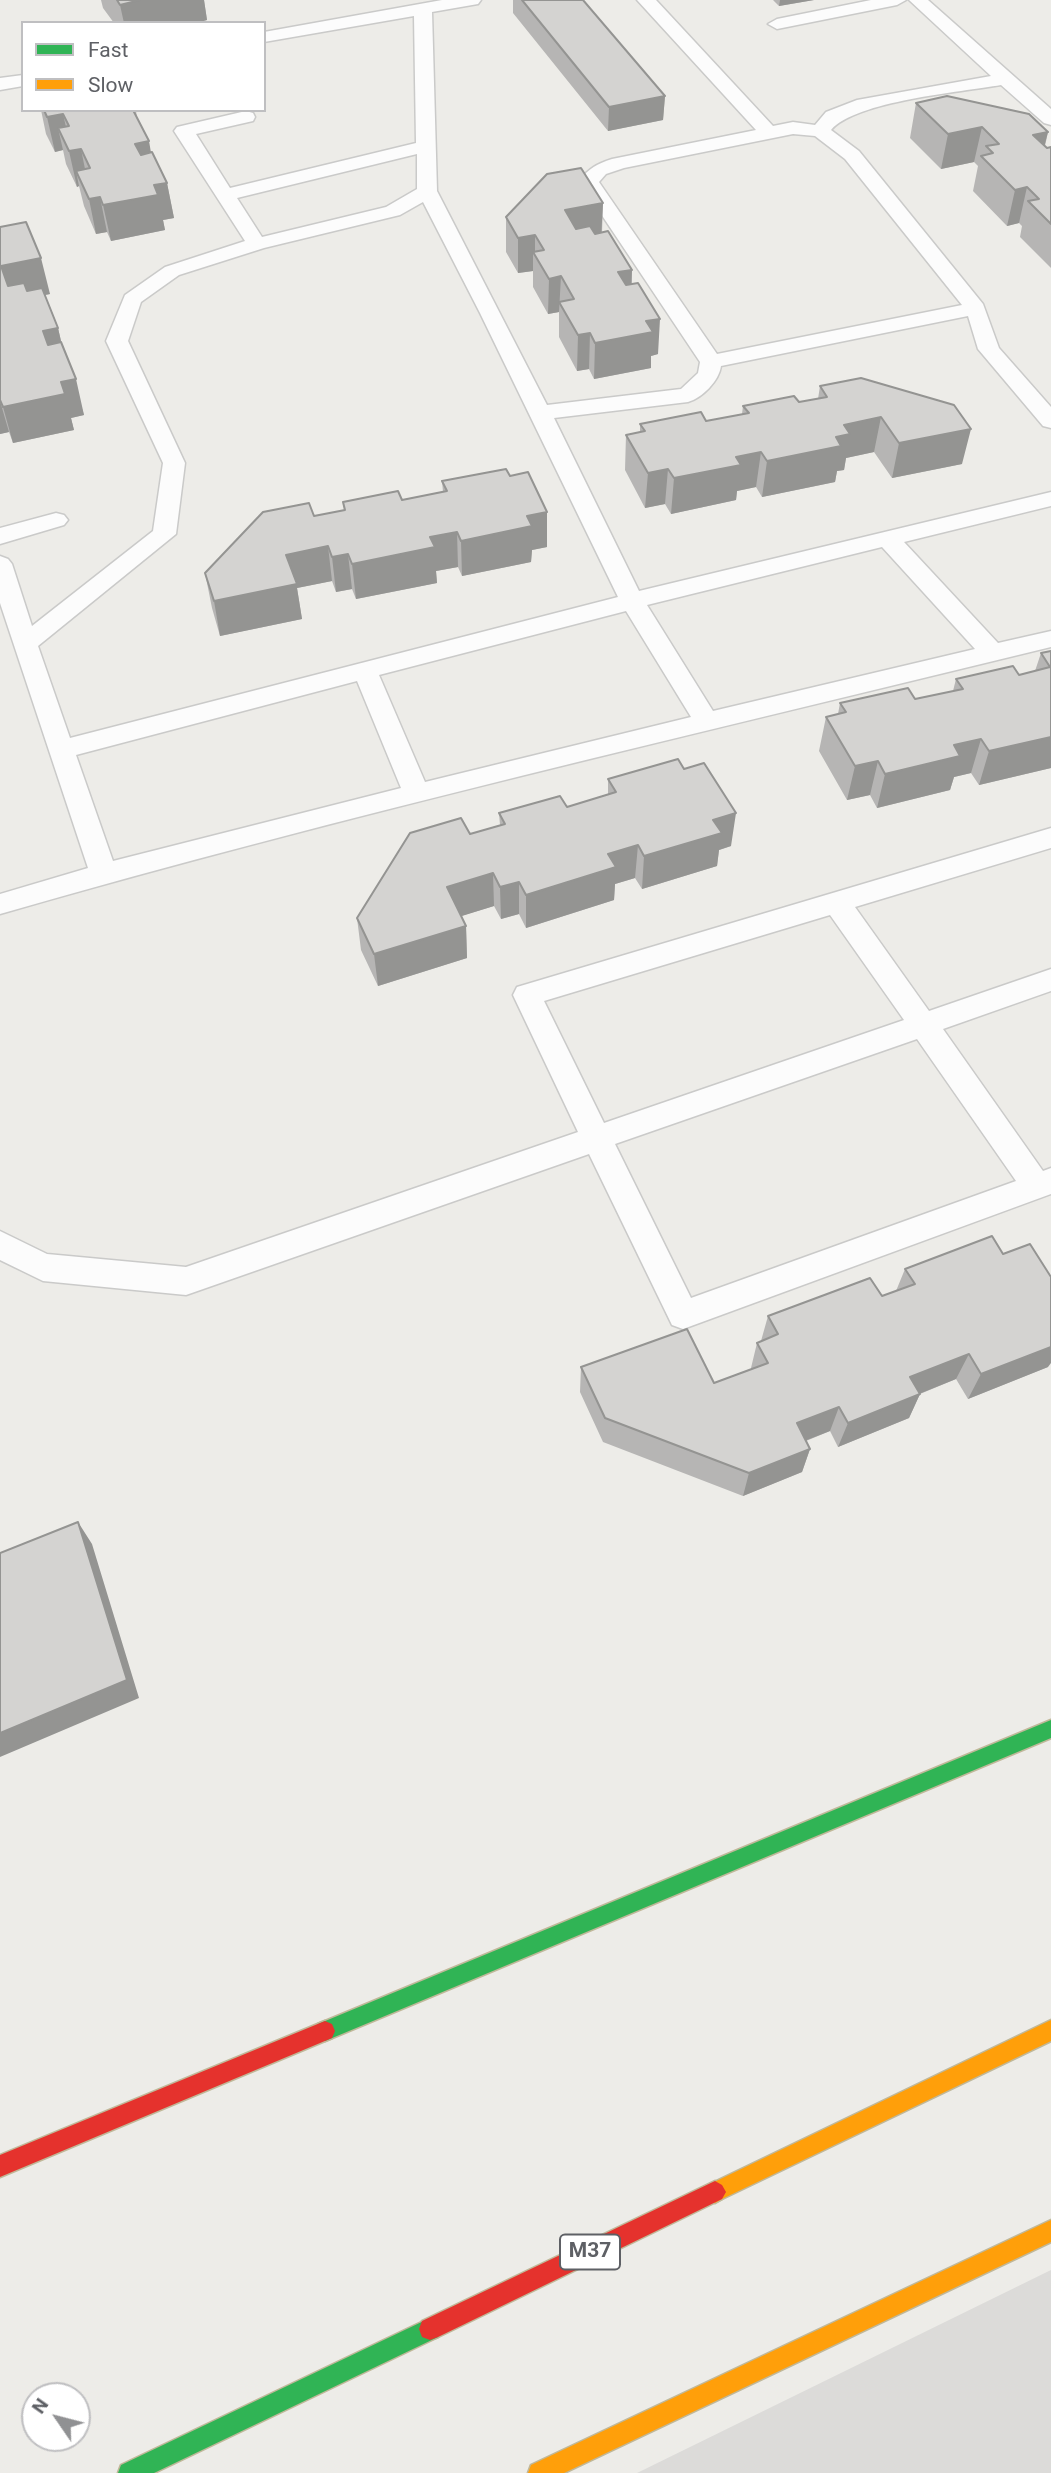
<!DOCTYPE html>
<html>
<head>
<meta charset="utf-8">
<style>
	body { margin:0 }
	#map { position:relative; width:1051px; height:2473px; overflow:hidden; background:#edece8; font-family:Roboto,sans-serif }
	canvas { display:block }
	.legend { position:absolute; left:21px; top:21px; width:245px; height:91px; box-sizing:border-box; background:#fff; border:2px solid #bfbfc1; margin:0; padding:9px 12px; list-style:none; font-size:21px; color:#5e6065 }
	.legend li { display:flex; align-items:center; gap:14px; height:35px }
	.legend b { width:35px; border:2px solid #bfbfc1 }
	.north { position:absolute; left:21px; top:2382px; width:70px; height:70px; box-sizing:border-box; background:#fff; border:2px solid #bfbfc1; border-radius:50%; rotate:305deg; font-size:19px; font-weight:700; line-height:28px; text-align:center; color:#5e6065 }
	.north::after { content:''; display:block; margin:auto; width:24px; height:32px; background:#909193; clip-path:polygon(50% 0,100% 100%,50% 72%,0 100%) }
</style>
</head>
<body>
<div id="map">
<canvas width="1051" height="2473"></canvas>
<ul class="legend">
<li><b style="height:9px;background:#30b455"></b>Fast</li>
<li><b style="height:9px;background:#ff9f0a"></b>Slow</li>
</ul>
<div class="north">N</div>
</div>
<script>
const ctx = document.querySelector('canvas').getContext('2d');
ctx.lineJoin = 'round';
function fill(path, color) { ctx.fillStyle = color; ctx.fill(path, 'evenodd'); }
function trace(path, color, width, dash) { ctx.strokeStyle = color; ctx.lineWidth = width; ctx.lineCap = dash ? 'butt' : 'round'; ctx.setLineDash(dash || []); ctx.stroke(path); }
function write(font, color, halo, rows, align = 'center') {
  ctx.font = font + ' Roboto,sans-serif'; ctx.lineWidth = 6; ctx.setLineDash([]); ctx.textBaseline = 'middle'; ctx.strokeStyle = halo; ctx.fillStyle = color; for (const [text, x, y, turn = 0] of rows) {
    ctx.save(); ctx.translate(x, y); ctx.rotate((+turn || 0) * Math.PI / 180); ctx.textAlign = isNaN(turn) ? turn : align; if (halo) ctx.strokeText(text, 0, 0); ctx.fillText(text, 0, 0); ctx.restore();
  }
}
fill(new Path2D(`
	M1051,2270V2473H637Z`), '#dcdbd9');
const lane = new Path2D(`
	M442,0H481L478,4L432,12L437,191L547,405L681,389L698,373L700,362L579,181C589,168 597,164 612,159L756,130L637,0H656L773,126L793,122L815,125L826,112L857,100L991,76L909,0H928L1051,109V125L1044,123L1001,85C961,92 856,101 831,130L859,151L983,304L999,348L1051,407V428L1043,426L978,349L968,316L721,366C719,381 702,398 688,402L554,418L639,591L1051,492V506L904,542L998,643L1051,631V647C700,733 347,814 0,914V894L88,868L0,603V556L8,559L12,564L32,626L153,531L163,463L106,341L125,295L165,267L245,241L174,131L177,127L246,111L253,113L255,117L253,121L196,134L230,188L416,143L414,16L264,42V32ZM793,134L815,136L845,159L962,305L717,354L599,182L606,174L624,168ZM417,154V189L386,207L262,237L237,198ZM423,202L480,313L618,597L70,738L38,646L176,534L185,463L128,341L141,302L179,275L264,248L400,215ZM882,547L975,649L713,711L647,605ZM626,611L691,717L425,782L379,675ZM357,681L401,788L113,861L76,755Z
	M871,0H906L897,5L777,29L768,24L777,19Z
	M23,75V86L0,90V78Z
	M56,513L64,515L68,520L64,525L0,544V528Z
	M1051,828V848L855,907L929,1011L1051,969V991L943,1029L1043,1171L1051,1168V1194L683,1329L672,1325L589,1154L186,1295L43,1281L0,1260V1231L47,1254L186,1267L578,1132L513,995L517,987ZM830,915L904,1020L604,1123L544,1001ZM917,1039L1016,1181L691,1298L615,1144Z`);
const fast = new Path2D(`
	M1051,1720V1738L325,2041L318,2038L315,2031L318,2024Z
	M430,2318L438,2321L441,2329L438,2337L154,2473H118L121,2465Z`);
const slow = new Path2D(`
	M1051,2020V2041L722,2199L715,2203L708,2199L704,2192L708,2185Z
	M1051,2220V2242L564,2473H528L531,2465Z`);
const jam = new Path2D(`
	M325,2021L332,2024L335,2031L332,2038L0,2177V2155Z
	M715,2181L722,2185L726,2192L722,2199L438,2337L430,2340L422,2337L419,2329L422,2321Z`);
trace(lane, '#cacac9', 3);
trace(fast, '#c0b899', 3);
trace(slow, '#c0b899', 3);
trace(jam, '#c0b899', 3);
fill(lane, '#fcfcfc');
fill(fast, '#30b455');
fill(slow, '#ff9f0a');
fill(jam, '#e5322d');
fill(new Path2D(`
	M101,0H204L207,20L196,23H114L103,8Z
	M513,0H583L665,96L663,120L608,131L513,13Z
	M773,0H814L779,6Z
	M916,103L1048,132L1045,146L1047,148L1051,147V268L1020,237L1022,226L1019,223L1007,226L973,191L978,166L974,162L941,169L910,138Z
	M41,110H136L137,119L151,153L167,183L174,218L163,220L165,230L111,241L107,232L96,234L84,206L79,186L77,187L66,164L63,150L55,152L46,134Z
	M603,203L602,233L632,270V284L658,354L651,356V368L594,379L589,369L577,371L559,337V312L548,314L533,287V271L518,273L506,252V217Z
	M0,227L50,294L44,295L58,328L62,345L84,415L71,418L74,430L13,443L9,432L0,434Z
	M861,378L962,464L892,478L874,452L846,458L844,470L837,471L835,482L762,497L756,487L737,491L736,500L671,514L665,504L645,508L625,470L626,435L640,432V424L706,421L742,414L743,406L799,402L818,399L820,386Z
	M510,476L547,512V547L532,550L531,562L462,576L458,567L436,571L437,583L356,599L352,589L336,592L332,581L297,588L302,619L220,636L212,608L205,573L314,516L344,510L343,502L402,500L443,492L442,481Z
	M1051,651V768L979,785L971,773L954,777L950,790L877,808L870,795L847,800L819,751L826,717L838,714L840,703L915,699L953,691L956,679L1019,675L1035,671L1041,653Z
	M608,779L731,846L719,850L717,866L642,889L635,878L615,884L614,900L526,928L519,914L501,919L494,906L461,916L466,926L467,958L378,986L361,950L357,918L470,834L500,825L499,813L567,807L608,795Z
	M905,1269L1048,1367L968,1399L956,1379L920,1394L909,1418L838,1447L830,1431L806,1441L810,1449L802,1472L743,1496L603,1442L580,1392L581,1367L714,1383L751,1369V1368L757,1343L761,1341L768,1316L882,1296L896,1291Z`), '#b6b5b4');
fill(new Path2D(`
	M140,0H204L207,20L196,23H124L120,5Z
	M780,0H814L779,6Z
	M665,96L663,120L608,131L609,107Z
	M63,114L71,149L58,128L63,150L55,152L47,117Z
	M982,127L974,162L941,169L948,134Z
	M1048,132L1039,167L1033,135Z
	M149,141L155,176L142,179L135,144Z
	M81,149L88,184L76,171L79,186L77,187L69,151Z
	M167,183L174,218L163,220L165,230L111,241L103,205L154,185Z
	M1027,187L1019,223L1007,226L1015,190Z
	M100,197L107,232L96,234L89,199Z
	M603,203L601,239L564,245L565,210Z
	M535,235V255L533,252V271L518,273V238Z
	M41,258L50,294L10,302L1,266Z
	M632,270L630,305L618,272Z
	M561,276L559,312L548,314L549,279Z
	M660,319L658,354L651,356V368L594,379L595,343L646,321Z
	M58,328L66,363L52,367L43,331Z
	M590,333L589,369L577,371L578,335Z
	M76,379L84,415L71,418L74,430L13,443L3,407L61,382Z
	M0,401L9,432L0,434Z
	M881,417L874,452L846,458L844,470L837,471L835,482L762,497L767,461L836,437L844,425Z
	M971,429L962,464L892,478L899,443Z
	M761,452L756,487L737,491L736,500L671,514L674,478L736,457Z
	M668,469L665,504L645,508L648,473Z
	M547,512V547L532,550L531,562L462,576L461,541L527,516Z
	M457,532L458,567L436,571L437,583L356,599L352,564L430,537Z
	M328,546L332,581L297,588L302,619L220,636L214,601L286,555Z
	M348,554L352,589L336,592L332,557Z
	M1051,737V768L979,785L989,751Z
	M981,739L971,773L954,777L950,790L877,808L885,774L954,745Z
	M878,761L870,795L847,800L855,766Z
	M736,813L731,846L719,850L717,866L642,889L644,856L713,820Z
	M638,845L635,878L615,884L614,900L526,928V895L608,854Z
	M493,873L494,906L449,920L447,887Z
	M519,882V914L501,919L500,887Z
	M466,926L467,958L378,986L374,954Z
	M1051,1332V1363L1048,1367L968,1399L981,1374Z
	M969,1354L956,1379L899,1402L910,1377Z
	M920,1394L909,1418L838,1447L848,1423Z
	M839,1407L830,1431L789,1447L797,1423Z
	M810,1449L802,1472L743,1496L749,1473Z
	M78,1522L92,1544L139,1698L0,1757V1733Z`), '#949492');
const building = new Path2D(`
	M117,0H140L120,5Z
	M522,0H583L665,96L609,107Z
	M947,96L1029,114L1048,132L1033,135L1047,148L1051,147V224L1028,201L1039,199L1027,187L1015,190L981,156L993,153L986,146L999,144L982,127L948,134L916,103Z
	M44,110H133L149,141L135,144L141,155L152,152L167,183L154,185L158,195L103,205L100,197L89,199L76,171L90,168L81,149L69,151L58,128L69,126L63,114L47,117Z
	M581,168L603,203L565,210L576,229L590,226L595,234L608,231L632,270L618,272L626,285L638,283L660,319L646,321L653,332L595,343L590,333L578,335L559,302L574,299L561,276L549,279L533,252L544,250L535,235L518,238L506,217L547,174Z
	M26,222L41,258L1,266L8,286L24,283L27,291L42,288L58,328L43,331L48,345L61,342L76,379L61,382L65,394L3,407L0,400V227Z
	M861,378L954,405L971,429L899,443L881,417L844,425L850,434L836,437L841,446L767,461L761,452L736,457L741,465L674,478L668,469L648,473L626,435L645,431L640,424L701,412L706,421L749,413L743,406L794,396L799,402L827,397L820,386Z
	M506,469L510,476L528,472L547,512L527,516L532,526L461,541L457,532L430,537L435,547L352,564L348,554L332,557L328,546L286,555L297,584L214,601L205,573L263,512L309,503L314,516L345,510L343,502L398,491L402,500L447,491L442,481Z
	M1051,651V737L989,751L981,739L954,745L960,756L885,774L878,761L855,766L826,717L846,712L840,703L908,688L915,699L963,689L956,679L1013,666L1019,675L1050,667L1041,653Z
	M678,759L684,769L704,763L736,813L713,820L722,833L644,856L638,845L608,854L616,867L526,895L519,882L500,887L493,873L447,887L466,926L374,954L357,918L410,833L461,818L470,834L505,824L499,813L560,796L567,807L616,792L608,779Z
	M992,1236L1003,1254L1030,1244L1051,1277V1347L981,1374L969,1354L910,1377L920,1394L848,1423L839,1407L797,1423L810,1449L749,1473L605,1418L581,1367L687,1329L714,1383L768,1363L757,1343L778,1334L768,1316L870,1278L882,1296L915,1284L905,1269Z
	M78,1522L127,1680L0,1733V1553Z`);
fill(building, '#d4d3d1');
trace(building, '#949492', 2);
for (const [x, y, w] of [
	[590,2252,60]
]) { const box = new Path2D(); box.roundRect(x - w / 2, y - 17.5, w, 35, 5); ctx.fillStyle = '#fff'; ctx.fill(box); trace(box, '#5e6065', 2); }
write('bold 21px', '#5e6065', null, [
	["M37",590,2252]
]);
</script>
</body>
</html>
